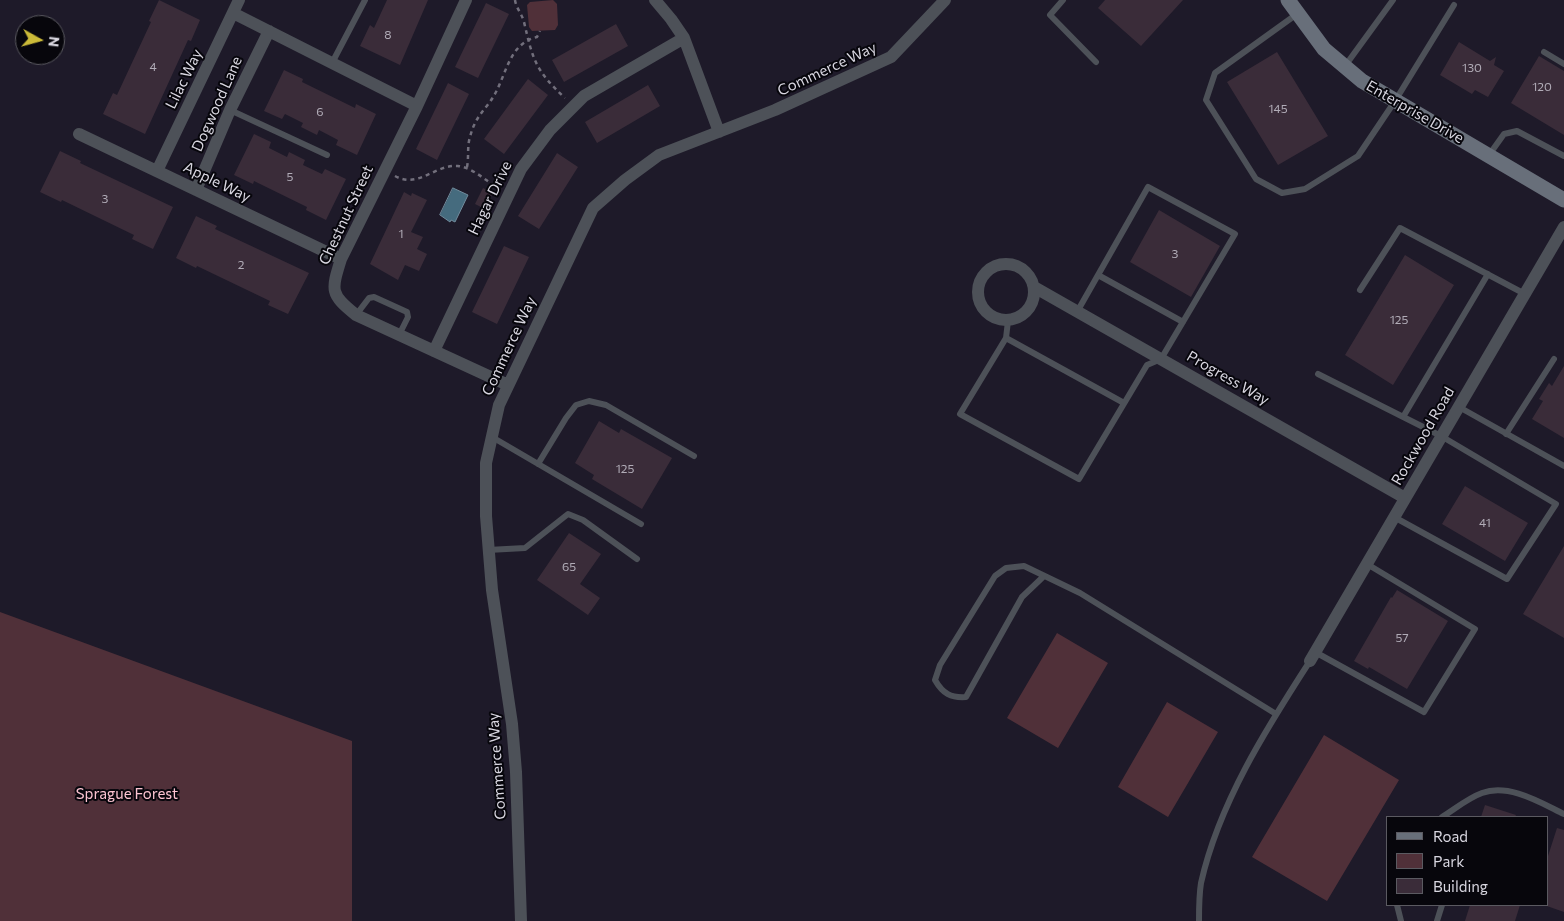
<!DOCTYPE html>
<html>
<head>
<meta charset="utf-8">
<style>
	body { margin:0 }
	#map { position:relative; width:1564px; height:921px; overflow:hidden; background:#1e1a29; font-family:Commissioner,sans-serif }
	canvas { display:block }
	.legend { position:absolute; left:1386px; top:816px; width:162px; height:90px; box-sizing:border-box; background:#07060c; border:1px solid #5b5a61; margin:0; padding:6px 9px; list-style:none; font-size:15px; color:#d9d7e1 }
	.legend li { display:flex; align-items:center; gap:10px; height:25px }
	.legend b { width:25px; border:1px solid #5b5a61 }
	.north { position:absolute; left:15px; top:15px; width:50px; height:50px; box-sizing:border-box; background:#07060c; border:1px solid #5b5a61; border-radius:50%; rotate:97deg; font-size:14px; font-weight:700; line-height:20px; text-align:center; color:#d9d7e1 }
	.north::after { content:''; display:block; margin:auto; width:18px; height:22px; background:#cbba39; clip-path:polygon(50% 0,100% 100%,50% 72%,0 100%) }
</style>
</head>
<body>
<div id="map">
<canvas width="1564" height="921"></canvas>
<ul class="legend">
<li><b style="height:6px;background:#686f7a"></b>Road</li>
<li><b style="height:14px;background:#503039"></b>Park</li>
<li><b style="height:14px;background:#3a2c39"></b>Building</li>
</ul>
<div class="north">N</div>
</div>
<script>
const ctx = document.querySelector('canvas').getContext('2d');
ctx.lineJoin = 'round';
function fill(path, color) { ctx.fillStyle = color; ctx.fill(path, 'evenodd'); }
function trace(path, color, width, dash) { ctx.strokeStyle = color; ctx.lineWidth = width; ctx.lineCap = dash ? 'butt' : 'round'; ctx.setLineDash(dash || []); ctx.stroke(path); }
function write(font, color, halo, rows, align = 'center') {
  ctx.font = font + ' Commissioner,sans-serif'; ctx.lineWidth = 4; ctx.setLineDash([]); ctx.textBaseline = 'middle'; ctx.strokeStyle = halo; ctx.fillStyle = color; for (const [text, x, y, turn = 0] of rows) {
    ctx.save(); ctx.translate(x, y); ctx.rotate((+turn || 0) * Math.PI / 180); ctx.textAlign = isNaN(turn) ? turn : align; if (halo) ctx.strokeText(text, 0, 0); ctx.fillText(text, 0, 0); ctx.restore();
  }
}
fill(new Path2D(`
	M553,0L557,4L558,25L555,30L532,31L529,27L527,5L530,2Z
	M0,612L352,741V921H0Z
	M1057,633L1108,663L1058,748L1007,718Z
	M1167,702L1218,732L1168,817L1118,787Z
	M1324,735L1399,780L1327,901L1252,857Z`), '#503039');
const water = new Path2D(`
	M453,188L468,195L455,222L451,220L450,222L440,215Z`);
fill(water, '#456b7e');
trace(water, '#718b9c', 1);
fill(new Path2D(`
	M159,0L200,20L191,41L188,40L145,134L103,114L113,93L117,95L151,22L149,21Z
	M387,0H428L400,65L360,46L370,25L374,28Z
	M1105,0H1183L1141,46L1098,8Z
	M486,3L509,14L478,78L455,67Z
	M616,24L628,46L564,82L552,60Z
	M1459,42L1490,61L1496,57L1494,65L1504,71L1488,97L1475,90L1472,94L1440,75Z
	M1277,52L1328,136L1278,165L1227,82Z
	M1539,56L1564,71V135L1511,103Z
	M284,70L303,79L302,82L355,108L356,104L376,114L357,155L336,145L338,140L319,130L317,135L301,127L303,123L285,114L282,119L264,111Z
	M528,79L548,95L504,154L484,139Z
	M448,83L469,94L437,160L416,149Z
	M648,85L660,106L597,143L585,122Z
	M254,134L271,142L269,148L287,157L289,152L305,160L303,165L322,174L325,169L346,179L326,220L306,210L307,207L254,181L253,184L234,175Z
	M60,151L81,161L80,163L173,207L153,249L132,239L134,235L62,200L61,202L40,192Z
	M557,153L578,167L539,229L518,216Z
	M483,188L493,193L485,209L475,204Z
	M404,192L411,196L412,193L427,200L411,232L423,237L417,249L427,254L419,271L405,265L398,280L370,264Z
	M1159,210L1220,246L1191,297L1130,262Z
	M196,216L217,226L215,229L309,273L288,314L268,305L270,301L197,266L196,268L176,258Z
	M504,246L529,257L497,324L472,312Z
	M1405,255L1454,285L1393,385L1345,355Z
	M1564,366V438L1532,419L1543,401L1539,399L1549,383L1552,386Z
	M599,421L619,433L621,429L672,458L642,509L592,479L594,475L575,463Z
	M1465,486L1528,523L1505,561L1442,524Z
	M569,533L601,554L580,584L600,598L588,615L537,580Z
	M1564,546V638L1523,614Z
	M1397,590L1448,621L1407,689L1369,667L1368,669L1354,661L1391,597L1392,598Z
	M1485,805L1516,815L1515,817H1481Z
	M1557,828L1564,830V912L1544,905H1548V856Z
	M1470,905H1520L1515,921H1465Z`), '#3a2c39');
trace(new Path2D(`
	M515,0C516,8 522,14 524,22C533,60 535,70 565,98
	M467,167C469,157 467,146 470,137C476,113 488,109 497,90C507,70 511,43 537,37L540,31
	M395,176C419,189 435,164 458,166C474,168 485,181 499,188`), '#726f7c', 2.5, [4, 4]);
trace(new Path2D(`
	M1063,0L1050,15L1096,62
	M1297,14L1215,73L1206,100L1256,179L1282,193L1305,189L1358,156L1395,101L1454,5
	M1544,52L1564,64
	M332,63L365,0
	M1345,66L1393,0
	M230,110L327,155
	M1489,155L1504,134L1517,131L1564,156
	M1098,275L1183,322
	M1360,290L1400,228L1525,294
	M356,315L369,298L374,297L407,312L408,317L399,335
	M1008,321L1006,338L960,414L1079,479L1147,365L1161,359L1235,234L1148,187L1077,312
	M1006,338L1124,403
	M1318,374L1441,436L1556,504L1507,579L1394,517
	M1459,407L1564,466
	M1403,417L1488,274
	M1506,434L1554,359
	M492,437L641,524
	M538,464L566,418L576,405L589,401L606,405L694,456
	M488,550L525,548L568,514L583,520L637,559
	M1044,576L1022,597L966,697C951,698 943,694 935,680L940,665L995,576L1006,568L1024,566L1080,593L1276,714
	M1315,652L1424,712L1475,629L1367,564
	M1442,817C1455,809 1468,798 1482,793C1509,783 1541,803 1564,814
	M1397,905L1401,921
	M1199,921C1199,909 1199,895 1201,883C1219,803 1266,729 1310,661
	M1437,921L1442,905`), '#4d5158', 6);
trace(new Path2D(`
	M466,0L417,106L341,259C331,291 330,294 356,315L508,385
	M655,0L671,19L684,38L719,132
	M233,13L417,106
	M79,134L341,259
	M157,171L239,0
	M196,190L230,110L269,31
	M978 292a28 28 0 1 1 56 0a28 28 0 1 1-56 0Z
	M1034,287L1405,498
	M434,351L521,169L550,130L584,96L684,38
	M1310,661L1564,227
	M521,921L516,772L512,724L492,590L486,516V463L499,405L593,208L625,180L659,155L775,110L891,57L945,0`), '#4d5158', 12);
trace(new Path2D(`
	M1288,0L1324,49L1362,81L1564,200`), '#686f7a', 15);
write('12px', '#b1acb7', null, [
	["8",388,35],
	["4",153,67],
	["130",1472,68],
	["120",1542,87],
	["145",1278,109],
	["6",320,112],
	["5",290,177],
	["3",105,199],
	["1",401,234],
	["3",1175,254],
	["2",241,265],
	["125",1399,320],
	["125",625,469],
	["41",1485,523],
	["65",569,567],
	["57",1402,638]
]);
write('15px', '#d9d7e1', '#07060c', [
	["Commerce Way",827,69,-25],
	["Lilac Way",184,79,-64],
	["Dogwood Lane",217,104,-66],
	["Enterprise Drive",1415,112,30],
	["Apple Way",217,182,26],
	["Hagar Drive",490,198,-64],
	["Chestnut Street",346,215,-65],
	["Commerce Way",509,346,-65],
	["Progress Way",1228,378,30],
	["Rockwood Road",1423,436,-60],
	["Commerce Way",497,766,-94]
]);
write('15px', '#fbc3d1', '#07060c', [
	["Sprague Forest",127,794]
]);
</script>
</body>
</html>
